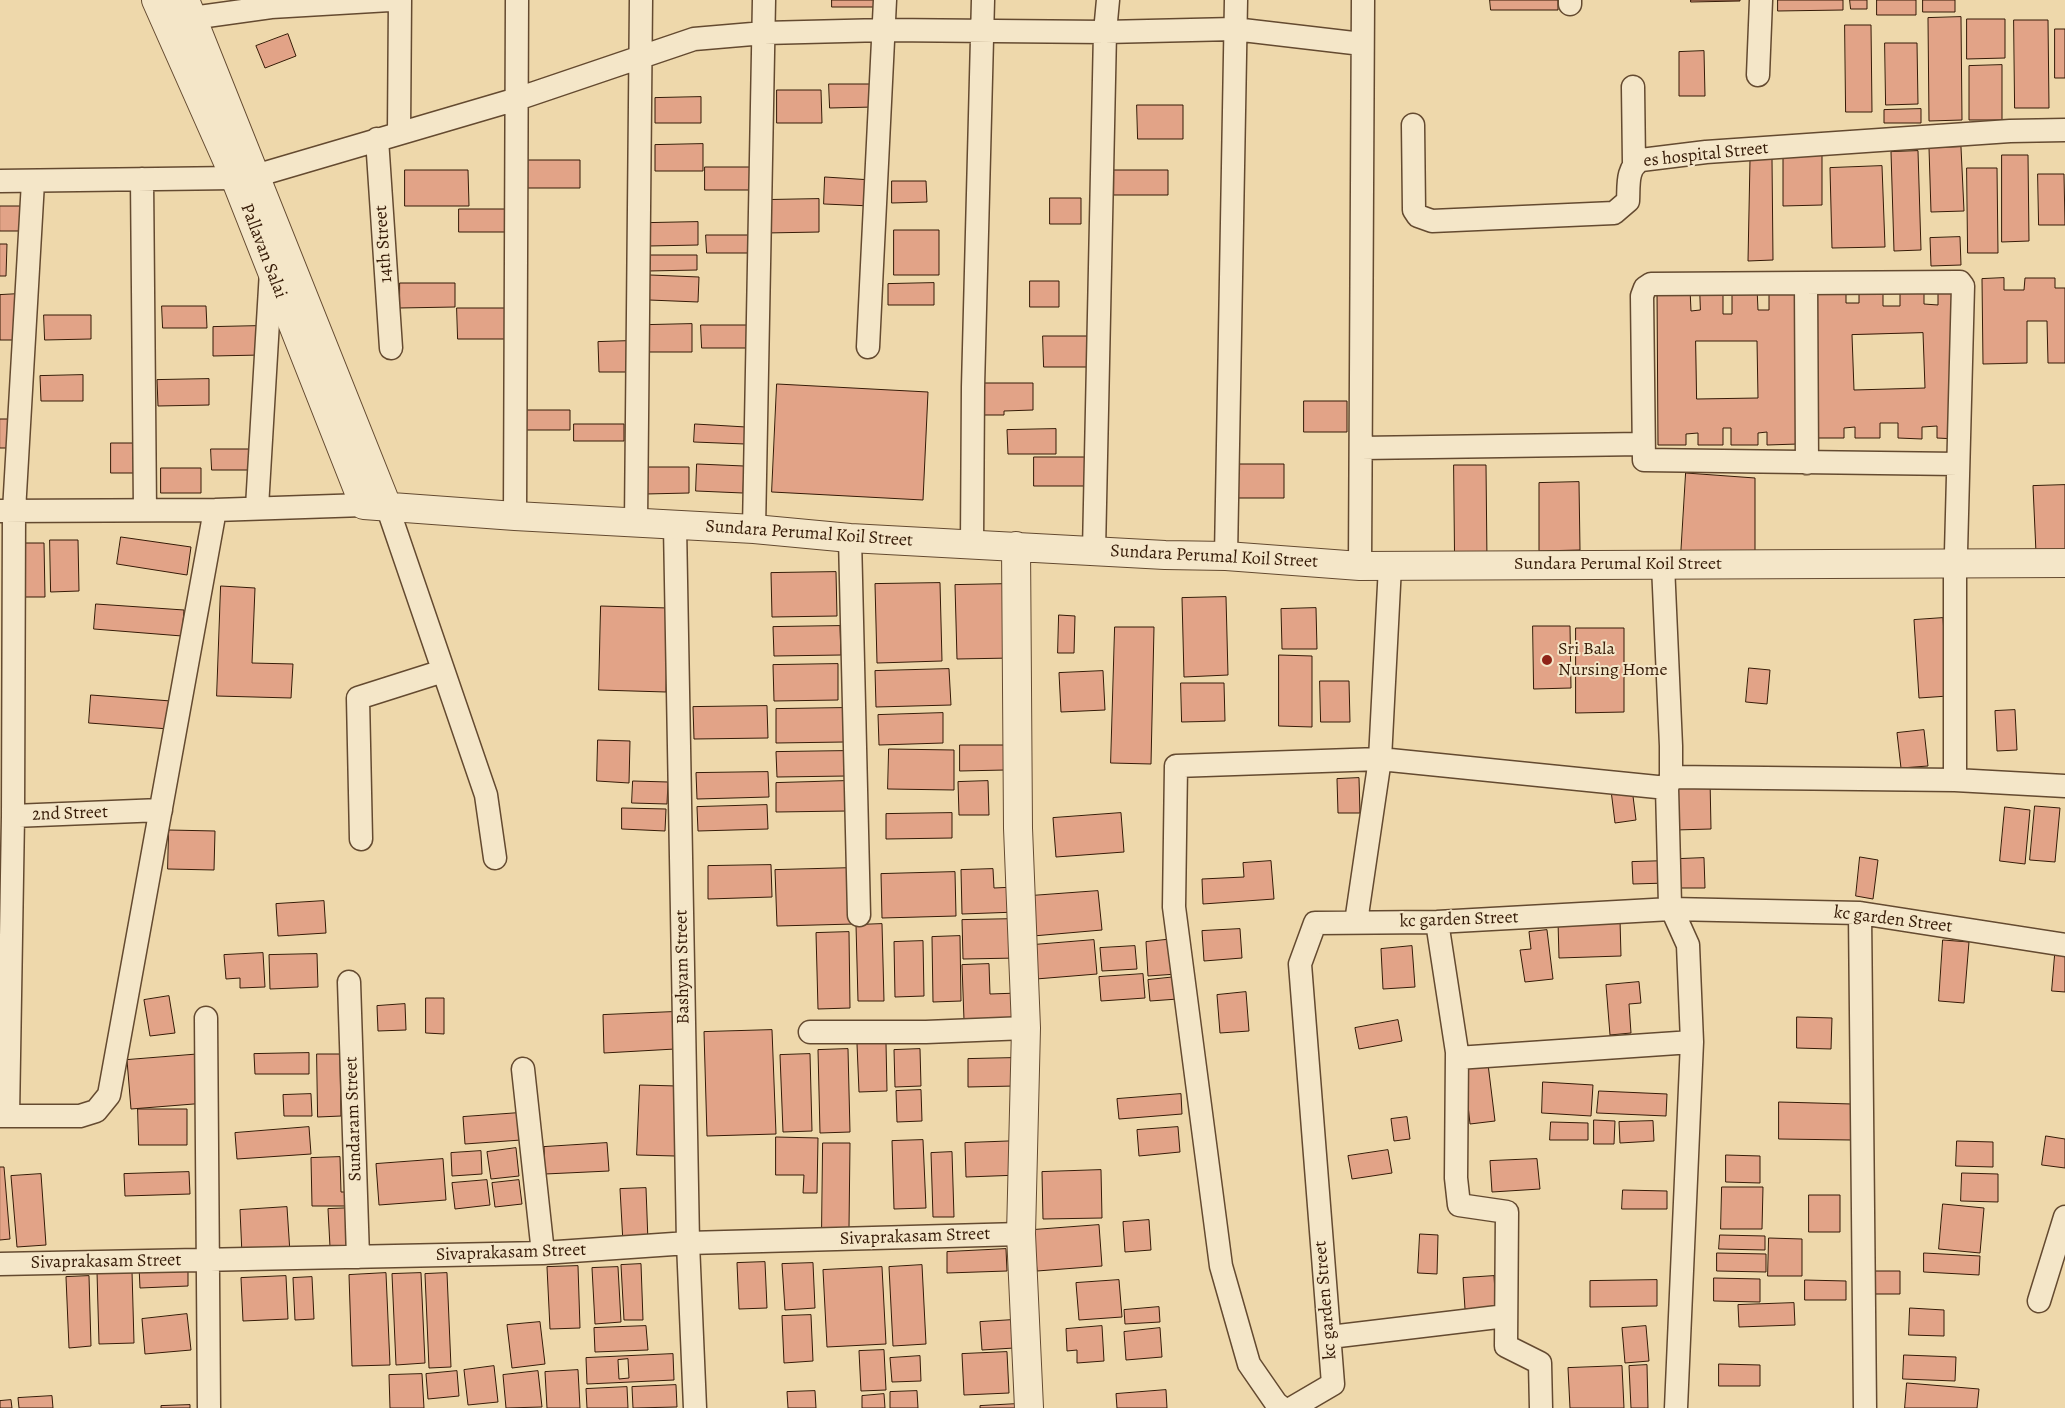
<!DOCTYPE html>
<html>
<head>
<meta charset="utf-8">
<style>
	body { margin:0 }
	canvas { display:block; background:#eed8ab }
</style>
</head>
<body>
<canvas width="2065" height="1408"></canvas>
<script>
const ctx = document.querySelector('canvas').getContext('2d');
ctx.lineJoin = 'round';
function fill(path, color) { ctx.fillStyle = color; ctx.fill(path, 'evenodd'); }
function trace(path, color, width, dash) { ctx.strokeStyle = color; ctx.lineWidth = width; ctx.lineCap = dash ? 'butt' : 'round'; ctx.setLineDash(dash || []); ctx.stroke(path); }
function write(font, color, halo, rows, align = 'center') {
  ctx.font = font + ' Alegreya,serif'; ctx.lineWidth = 4; ctx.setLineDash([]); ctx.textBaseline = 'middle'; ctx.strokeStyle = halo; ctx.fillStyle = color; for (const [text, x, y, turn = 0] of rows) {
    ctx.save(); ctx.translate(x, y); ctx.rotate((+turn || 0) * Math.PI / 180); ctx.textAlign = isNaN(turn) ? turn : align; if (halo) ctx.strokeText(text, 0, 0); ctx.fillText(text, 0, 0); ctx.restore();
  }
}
const building = new Path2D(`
	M832,0H876L877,7H832Z
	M1490,0H1558V10H1491Z
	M1691,0H1740V1L1691,2Z
	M1778,0H1843V10L1778,11Z
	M1850,0H1867V9H1851Z
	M1877,0H1916V15H1877Z
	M1923,0H1955V12H1923Z
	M1961,17L1962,120L1929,121L1928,18Z
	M1967,19H2005V58L1967,59Z
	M2014,20H2048L2049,108H2015Z
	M1845,25H1871L1872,112H1846Z
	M2055,29H2065V78H2055Z
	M288,34L296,56L265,68L256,46Z
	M1885,43H1917L1918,104L1886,105Z
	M1704,51L1705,96H1679V52Z
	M2002,65V120H1969V66Z
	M829,84H873L874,107L830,108Z
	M777,90H821L822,123H777Z
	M701,97V123H655V98Z
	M1137,105H1183V139H1138Z
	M1921,109V123H1884V110Z
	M703,144V171H655V145Z
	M1961,147L1964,211L1931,212L1929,148Z
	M1918,151L1921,250L1894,251L1891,152Z
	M1822,155V205L1783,206V156Z
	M2002,155H2028L2029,241L2002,242Z
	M1772,158L1773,260L1748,261L1750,160Z
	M528,160H580V188H528Z
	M1882,166L1885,247L1832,248L1830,168Z
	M705,167H755V190H705Z
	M1967,168H1997L1998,253H1968Z
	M405,170H468L469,206H405Z
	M1114,170H1168V195H1114Z
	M2038,174H2064L2065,225H2039Z
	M825,177L872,180L871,206L824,204Z
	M892,181H926L927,202L892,203Z
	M1050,198H1081V224H1050Z
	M819,199V232L766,233L765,200Z
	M0,206H21V231H0Z
	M459,209H510L511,232H459Z
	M698,222V245L649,246V223Z
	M894,230H939V275H894Z
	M706,235H749V253H707Z
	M1960,237L1961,265L1931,266L1930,238Z
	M0,244H7L6,276H0Z
	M649,255H697V270L649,271Z
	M650,275L699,277L698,302L649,300Z
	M2004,278V290H2024L2025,278H2055V288H2065V363H2048L2047,321H2027V363L1983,364L1982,279Z
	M1030,281H1059V307H1030Z
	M400,283H455V307L400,308Z
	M934,283V305H888V284Z
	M1700,288H1723V314H1732V288H1757L1758,310H1769V288H1797L1798,444L1767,445V432L1758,433V445H1731V428H1723V445H1698V433L1686,434V445H1658L1657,289H1690L1691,311L1700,310ZM1696,341H1757L1758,398L1697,399Z
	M1818,288H1846V303H1859V288H1883V306H1900V288H1924V304L1938,305V288H1961L1956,439L1937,438V426L1922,427V439L1898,438V423H1880V438H1855V427L1844,428V438H1818ZM1923,333L1925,388L1854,390L1852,335Z
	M19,294V340H0V295Z
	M162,306H206L207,328H163Z
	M457,308H507V339H458Z
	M44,315H91V339L45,340Z
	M692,324V352H648V325Z
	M701,325H750V348H702Z
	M260,326L261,355L213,356V327Z
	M1043,336H1091V367H1044Z
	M630,341V372H599L598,342Z
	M83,375V401H41L40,376Z
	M209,379V405L158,406L157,380Z
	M980,383H1033V410L1004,411V415H981Z
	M777,384L928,392L923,500L772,492Z
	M1304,401H1347V432H1304Z
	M523,410H570V430H523Z
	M0,419H16L15,448H0Z
	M574,424H624V441H574Z
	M695,424L746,427L745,444L694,442Z
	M1056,429V454H1008L1007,430Z
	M111,443H136V473H111Z
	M211,449H255V470H212Z
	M1034,457H1087L1088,486H1034Z
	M697,464L744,466L743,493L696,491Z
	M1237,464H1284V498H1237Z
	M1454,465H1486L1487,562H1455Z
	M646,467H689V493L646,494Z
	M161,468H201V493H161Z
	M1686,473L1755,478V556H1681Z
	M1579,482L1580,550L1539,551V483Z
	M2065,485V552L2036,553L2033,486Z
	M121,537L191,547L187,575L117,564Z
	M50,540H78L79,591L51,592Z
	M21,543H44L45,597H22Z
	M836,572L837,616L772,617L771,573Z
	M940,583L942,661L877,663L875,584Z
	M1010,584L1012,658L957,659L955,585Z
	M221,586L255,588L252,663L293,664L291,698L217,696Z
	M1226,597L1228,675L1184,677L1182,598Z
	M96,604L184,610L182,636L94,629Z
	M601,606L668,608L666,692L599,690Z
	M1316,608L1317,649H1282L1281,609Z
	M1059,615L1075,616L1074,653H1058Z
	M1943,618L1948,696L1919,698L1914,620Z
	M840,626L841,655L774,656L773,627Z
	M1533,626H1570L1571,688L1534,689Z
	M1115,627H1154L1151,764L1111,763Z
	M1576,628H1624V712L1576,713Z
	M1279,655L1312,656V727L1279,726Z
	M838,664V700L774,701L773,665Z
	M1749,668L1770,670L1767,704L1746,702Z
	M949,669L951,705L876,707L875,671Z
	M1103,671L1105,710L1061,712L1059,673Z
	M1320,681H1349L1350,722H1321Z
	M1181,683H1224L1225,721L1182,722Z
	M91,695L171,701L169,729L89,723Z
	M767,706L768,738L694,739L693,707Z
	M843,708L844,742L776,743V709Z
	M2015,710L2017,750L1997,751L1995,711Z
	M943,713V743L879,745L878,715Z
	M1924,730L1928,766L1901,768L1897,733Z
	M598,740L630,741L629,783L597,781Z
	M960,745H1004L1005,770L960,771Z
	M889,749L954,750V790L888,789Z
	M846,751L847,776L777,777L776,752Z
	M768,772L769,797L697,799L696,773Z
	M1359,778L1360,813H1338L1337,779Z
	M1710,779L1711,829L1675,830L1674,780Z
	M633,781L668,782L667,804L632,803Z
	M846,781L847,811L776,812V783Z
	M988,781L989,815H959L958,782Z
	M1632,788L1636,820L1615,823L1611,790Z
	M767,805L768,829L698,831L697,807Z
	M2035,806L2060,808L2055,862L2030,860Z
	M2005,807L2030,810L2025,864L2000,861Z
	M622,808L666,809L665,831L622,829Z
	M952,813V838L886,839V814Z
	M1121,813L1124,852L1056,857L1053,818Z
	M169,830L215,831L214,870L168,869Z
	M1860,857L1878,860L1873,899L1856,896Z
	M1704,858L1705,888H1680L1679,859Z
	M1271,861L1274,899L1203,904L1202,879L1244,877L1243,863Z
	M1666,861L1667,883L1633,884L1632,862Z
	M771,865L772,897L708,899V866Z
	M853,868L854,924L777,926L775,870Z
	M993,869L994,888L1016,887L1017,912L962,914L961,870Z
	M955,872L956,916L882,918L881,874Z
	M1098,891L1102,930L1033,936L1030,896Z
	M324,901L326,933L278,936L276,904Z
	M1017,919L1018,958L963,959L962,920Z
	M1620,920L1621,956L1559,958L1558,921Z
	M882,924L884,1001H858L856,925Z
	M1240,929L1242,958L1204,961L1202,931Z
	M1547,930L1553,979L1525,982L1520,950L1531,949L1529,932Z
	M849,932L850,1008L818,1009L816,933Z
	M960,936L961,1001L933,1002L932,937Z
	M1174,939L1177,974L1148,976L1146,942Z
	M1094,940L1097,974L1036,979L1033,945Z
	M1943,940L1969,942L1964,1003L1939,1001Z
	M923,941L924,996L895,997L894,942Z
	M1135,946L1137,969L1102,971L1100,948Z
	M1412,946L1415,987L1383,989L1381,949Z
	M263,953L265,987L240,988V978L226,979L224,955Z
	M317,954L318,987L270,989L269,955Z
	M2055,955L2065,956V992L2052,991Z
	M989,964L990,994L1019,993L1020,1018L964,1020L962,965Z
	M1143,974L1145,998L1101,1001L1099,977Z
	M1176,977L1178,999L1150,1001L1148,980Z
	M1639,982L1641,1003L1629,1004L1631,1033L1610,1035L1606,985Z
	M1246,992L1249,1031L1220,1033L1217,995Z
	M169,996L175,1033L150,1036L144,1000Z
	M426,998H444V1034L426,1033Z
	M405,1004L406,1030L378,1031L377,1006Z
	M673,1012L675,1049L604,1053L603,1015Z
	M1797,1017L1832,1018L1831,1049L1797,1048Z
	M1398,1020L1402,1041L1359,1049L1355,1028Z
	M772,1030L776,1134L707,1136L704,1032Z
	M886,1043L887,1091L859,1092L857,1044Z
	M848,1049L850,1132L820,1133L818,1050Z
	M920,1049L921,1086L895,1087L894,1050Z
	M309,1053V1074H255L254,1054Z
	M202,1054L206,1103L131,1109L127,1060Z
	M317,1054H340L341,1116L318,1117Z
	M810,1054L812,1131L783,1132L780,1055Z
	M1014,1058L1015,1086L968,1087V1059Z
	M1488,1064L1495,1121L1470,1124L1464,1067Z
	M1543,1082L1593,1085L1591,1116L1542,1113Z
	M640,1085L677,1086L675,1156L637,1155Z
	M921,1090L922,1121L897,1122L896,1091Z
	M1599,1091L1667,1094L1666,1116L1597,1113Z
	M311,1094L312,1116H284L283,1095Z
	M1181,1094L1182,1114L1119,1119L1117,1099Z
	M1779,1102L1852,1104L1851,1140L1779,1139Z
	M138,1109H187V1145H139Z
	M519,1113L521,1140L465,1144L463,1117Z
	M1407,1117L1410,1139L1394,1141L1391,1119Z
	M1594,1120L1615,1121L1614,1144H1594Z
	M1653,1121L1654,1141L1620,1143L1619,1122Z
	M1551,1122L1588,1123V1140H1550Z
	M309,1127L311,1154L237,1159L235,1133Z
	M1178,1127L1180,1152L1139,1156L1137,1130Z
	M2046,1136L2065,1139V1168L2042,1165Z
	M776,1137L818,1138L817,1193H803L804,1175H776Z
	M923,1140L926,1208L894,1209L892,1141Z
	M1019,1141L1020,1175L966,1177L965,1143Z
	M1957,1141L1993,1142V1167L1956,1166Z
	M607,1143L609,1171L545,1174L544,1147Z
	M823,1143H850L849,1228H822Z
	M516,1148L519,1176L491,1179L487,1152Z
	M1388,1150L1392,1173L1352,1179L1348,1156Z
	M481,1151L482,1174L452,1176L451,1153Z
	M952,1152L954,1217H933L931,1153Z
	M1726,1155L1760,1156V1183L1726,1182Z
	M340,1157L341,1192H351L352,1206H312L311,1158Z
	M443,1159L446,1200L379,1205L376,1164Z
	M1537,1159L1540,1189L1492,1192L1490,1161Z
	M0,1167H4L10,1239L0,1240Z
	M1101,1170L1102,1218L1043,1219L1042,1172Z
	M189,1172L190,1194L125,1196L124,1174Z
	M1962,1173L1998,1174V1202L1961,1201Z
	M41,1174L46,1245L17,1247L11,1176Z
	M487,1180L490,1205L455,1209L452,1183Z
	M519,1180L522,1204L495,1207L492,1183Z
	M1722,1187H1763L1762,1229H1721Z
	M646,1188L648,1242L623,1243L620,1189Z
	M1623,1190L1667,1191V1209H1622Z
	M1809,1195H1840V1232H1809Z
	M1943,1204L1984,1208L1980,1253L1939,1249Z
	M287,1207L290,1253L242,1255L240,1210Z
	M354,1208L356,1246L330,1247L328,1209Z
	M1149,1220L1151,1250L1125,1252L1123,1222Z
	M1099,1225L1102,1266L1037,1271L1033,1230Z
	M1420,1234L1438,1235L1437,1274L1418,1273Z
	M1720,1235L1765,1236V1250L1719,1249Z
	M1769,1238L1802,1239V1276H1768Z
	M1006,1249L1007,1271L947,1273V1252Z
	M1717,1253L1766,1254V1272L1717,1271Z
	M1924,1253L1980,1256L1979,1275L1924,1272Z
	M765,1262L767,1308L739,1309L737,1263Z
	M813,1263L815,1308L785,1310L782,1264Z
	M188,1264V1286L140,1288L139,1266Z
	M641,1264L643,1320H624L621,1265Z
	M922,1265L926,1344L893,1346L889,1267Z
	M578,1266L580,1328L550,1329L547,1267Z
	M618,1267L621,1322L595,1324L592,1268Z
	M882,1267L886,1344L827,1347L823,1270Z
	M132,1271L134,1343L99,1344L97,1272Z
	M1872,1271H1900V1294H1872Z
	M386,1273L390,1365L352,1366L349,1275Z
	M421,1273L425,1363L396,1365L392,1274Z
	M447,1273L451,1367L429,1368L425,1274Z
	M89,1276L91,1346L69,1348L66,1277Z
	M286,1276L288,1319L243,1321L241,1278Z
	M1494,1276L1496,1307L1465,1309L1463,1278Z
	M312,1277L314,1319L295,1320L293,1278Z
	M1714,1278L1760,1279V1302L1714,1301Z
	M1119,1280L1122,1317L1079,1320L1076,1283Z
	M1657,1280V1306L1590,1307V1281Z
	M1805,1280L1846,1281V1300H1805Z
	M1794,1303L1795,1325L1739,1327L1738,1305Z
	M1159,1307L1160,1322L1125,1324L1124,1310Z
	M1910,1308L1944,1310V1336L1909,1335Z
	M187,1314L191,1350L145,1354L142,1319Z
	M811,1315L813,1361L784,1363L782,1316Z
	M1013,1320L1014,1348L982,1350L980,1322Z
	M540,1322L545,1364L512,1368L507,1325Z
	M646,1326L648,1350L595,1352L594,1328Z
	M1102,1326L1104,1361L1077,1363V1350L1067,1351L1066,1329Z
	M1646,1326L1649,1361L1625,1363L1622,1328Z
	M1160,1328L1162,1357L1126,1360L1124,1332Z
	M884,1350L886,1390L861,1391L859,1351Z
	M1007,1352L1009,1393L964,1395L962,1354Z
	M673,1354L674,1380L587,1384L586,1358ZM628,1359L629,1378L619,1379L618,1360Z
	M1904,1355L1956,1357L1955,1381L1903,1379Z
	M920,1356L921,1381L892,1382L890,1358Z
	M1719,1364L1760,1365V1386H1719Z
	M1647,1365L1648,1408H1631L1629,1366Z
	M494,1366L498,1402L468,1405L464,1370Z
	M1622,1366L1624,1408H1570L1568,1368Z
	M578,1370L580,1408H547L545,1372Z
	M457,1371L459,1396L428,1399L426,1374Z
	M538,1371L542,1407L506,1408L503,1375Z
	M422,1374L424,1408H390L389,1375Z
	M1907,1383L1979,1389L1977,1408H1905Z
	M676,1385L677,1407L633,1408L632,1387Z
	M627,1387L628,1408H587L586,1389Z
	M1166,1390L1167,1408H1117L1116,1394Z
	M815,1391L816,1408H788L787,1392Z
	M917,1391L918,1408H890V1392Z
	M884,1394L885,1408H862V1396Z
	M52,1396L53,1408H19L18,1398Z
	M11,1400L12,1408H0V1401Z
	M1017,1404V1408H980V1406Z
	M190,1405V1408H161V1406Z`);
fill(building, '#e2a387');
trace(building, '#361b07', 1);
const minor = new Path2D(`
	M1570,0V4
	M192,18L271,7L390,0
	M1758,75L1761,0
	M1633,87L1634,163
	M1413,125L1414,210L1418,216L1432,221L1614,213L1628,201C1629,186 1626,168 1641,160L1706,152L2010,131L2065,130
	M399,132L400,0
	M377,139L391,348
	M255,176L517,99L694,39L764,33L885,30L1105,32L1234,29L1362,44
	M142,179L145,510
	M0,181L235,178
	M33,182L14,511L13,816L161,810
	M1806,284L1807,463
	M868,347L885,0
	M1361,448L1642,444
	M387,506L486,795L495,858
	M257,507L271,271
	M0,511L215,510L364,505
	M515,516L517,0
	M636,522L641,0
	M675,526L688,1243L695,1408
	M754,529L764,0
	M850,538L859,915
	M972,543L973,387L983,0
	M1094,551L1105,32L1108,0
	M1226,556L1236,0
	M1663,565L1671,746V777L1667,788L1670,905L1688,945L1692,1042L1676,1408
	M1360,566L1363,0
	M1671,777L1955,780L2065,786
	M1955,780V564L1956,552L1963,286L1960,282H1956L1651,284L1645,288L1642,296L1644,460L1958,464
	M361,839L358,698L443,671
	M1860,913L1865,1408
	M1356,922L1380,759L1667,788
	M1437,922L1457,1052L1456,1178L1459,1205L1507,1212L1506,1346L1540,1363L1541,1408
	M349,982L358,1257
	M206,1018L209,1408
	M810,1032H926L1026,1028
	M1457,1058L1692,1042
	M523,1069L543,1253
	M0,1116H80L96,1111L109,1095L215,510
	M8,1116L13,816
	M0,1264L543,1253L688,1243L1021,1234
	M2039,1301L2065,1217
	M1330,1337L1506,1316
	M1282,1408L1276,1403L1249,1364L1221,1266L1174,907L1176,766L1380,759L1390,566
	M1292,1408L1333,1384L1300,964L1315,923L1437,922L1671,909L1860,913L2065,945`);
const tertiary = new Path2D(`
	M156,0L235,178L364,505L515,516L754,529L850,538L1165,555L1226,556L1360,566L2065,563
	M185,0L387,506
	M1016,546L1018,828L1026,1028L1021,1234L1029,1408`);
trace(minor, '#644a30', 25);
trace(tertiary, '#644a30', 30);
trace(minor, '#f4e6c8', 22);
trace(tertiary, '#f4e6c8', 28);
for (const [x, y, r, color] of [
	[1547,660,6,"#8f2418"]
]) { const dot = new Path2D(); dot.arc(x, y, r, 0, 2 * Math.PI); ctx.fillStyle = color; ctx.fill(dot); trace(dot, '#f4e6c8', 2); }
write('18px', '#361b07', '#f4e6c8', [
	["es hospital Street",1706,155,-6],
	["14th Street",384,244,-94],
	["Pallavan Salai",263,251,69],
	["Sundara Perumal Koil Street",809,534,4],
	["Sundara Perumal Koil Street",1214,557,3],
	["Sundara Perumal Koil Street",1618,565],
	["2nd Street",70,814,-2],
	["kc garden Street",1459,920,-2],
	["kc garden Street",1893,920,7],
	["Bashyam Street",683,967,-91],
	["Sundaram Street",354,1119,-92],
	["Sivaprakasam Street",915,1237,-2],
	["Sivaprakasam Street",511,1253,-2],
	["Sivaprakasam Street",106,1262,-1],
	["kc garden Street",1326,1300,-95]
]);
write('18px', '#361b07', '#f4e6c8', [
	["Sri Bala",1558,650],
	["Nursing Home",1558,671]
], 'left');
</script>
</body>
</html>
